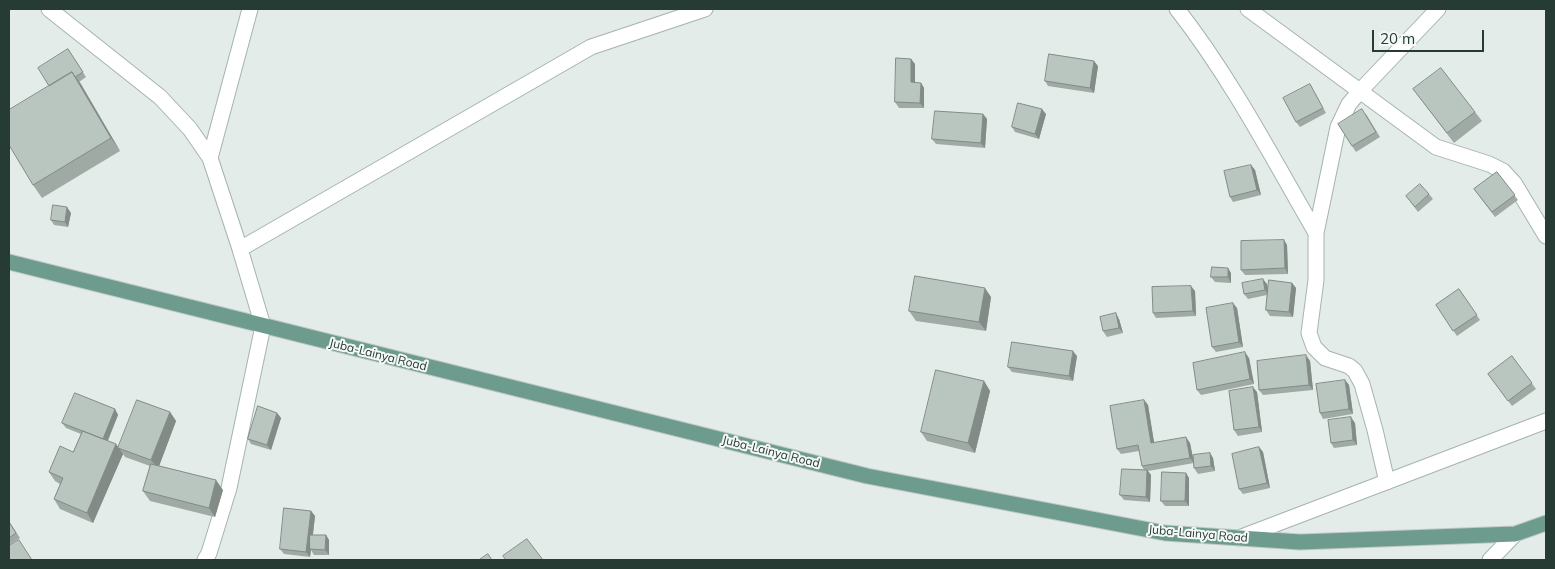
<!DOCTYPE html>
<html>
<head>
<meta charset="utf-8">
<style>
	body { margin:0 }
	#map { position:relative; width:1555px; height:569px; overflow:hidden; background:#e3ece8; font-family:Mulish,sans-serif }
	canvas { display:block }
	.frame { position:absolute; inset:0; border:10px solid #253b34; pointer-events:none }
	.scale { position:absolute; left:1372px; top:30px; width:112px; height:22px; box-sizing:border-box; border:2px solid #253b34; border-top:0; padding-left:6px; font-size:15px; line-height:18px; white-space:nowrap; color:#253b34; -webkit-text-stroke:4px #f4f8f6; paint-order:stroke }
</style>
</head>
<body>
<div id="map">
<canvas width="1555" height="569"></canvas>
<div class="frame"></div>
<div class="scale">20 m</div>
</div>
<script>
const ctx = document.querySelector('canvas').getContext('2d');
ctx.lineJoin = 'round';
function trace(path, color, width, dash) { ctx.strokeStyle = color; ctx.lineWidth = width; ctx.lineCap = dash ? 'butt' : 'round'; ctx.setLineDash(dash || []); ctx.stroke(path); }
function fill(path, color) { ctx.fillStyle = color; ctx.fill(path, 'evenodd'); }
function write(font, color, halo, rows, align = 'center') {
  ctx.font = font + ' Mulish,sans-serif'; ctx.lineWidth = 4; ctx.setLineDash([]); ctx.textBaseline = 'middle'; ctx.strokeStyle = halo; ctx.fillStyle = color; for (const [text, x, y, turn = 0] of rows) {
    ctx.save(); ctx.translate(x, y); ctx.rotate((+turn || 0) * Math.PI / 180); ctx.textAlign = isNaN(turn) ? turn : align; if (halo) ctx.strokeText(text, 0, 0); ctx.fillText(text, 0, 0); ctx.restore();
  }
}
const minor = new Path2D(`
	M49,9L160,97L190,129L210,158L240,249L263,326L229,488L209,553L205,560
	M1177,9C1231,78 1272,157 1316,233
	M1248,9L1436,147L1489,164L1503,171L1514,183L1546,236
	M210,158L250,9
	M240,249L591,47L705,9
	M1387,482L1375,430L1362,384L1355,371L1349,366L1325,358L1314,347L1309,333L1316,280V233L1338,127L1349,104L1360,91L1438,9
	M1239,538L1546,421
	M1490,560L1515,534`);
const primary = new Path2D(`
	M9,262L867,476L1165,533L1300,542L1515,534L1546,523`);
trace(minor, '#a6b3ae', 17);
trace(primary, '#c2c8c6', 17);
trace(minor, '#fff', 15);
trace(primary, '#6d9c8e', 15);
fill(new Path2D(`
	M68,49L86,77L79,82L120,151L42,198L33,185L49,86Z
	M911,59L915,64V83H921L924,88V108H899L895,102Z
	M1098,66L1094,93L1048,86L1045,81Z
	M1310,84L1326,113L1300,127L1296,122Z
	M1413,89L1475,112L1482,121L1454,143Z
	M983,114L987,119L985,148L936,144L932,139Z
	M1046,114L1039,139L1015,132L1012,127Z
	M1366,114L1380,137L1356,152L1352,146Z
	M1251,165L1255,170L1261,195L1233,202L1230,197Z
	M1497,172L1518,200L1495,217L1474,189Z
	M1429,194L1433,199L1418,212L1406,196Z
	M71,213L68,227L54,225L51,220Z
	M1284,240L1287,245L1288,274L1245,275L1241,270Z
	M1231,273V283L1215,282L1211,277Z
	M1292,283L1296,288L1293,317L1270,316L1266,310L1267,295L1248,299L1244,294L1267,284L1268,290Z
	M1459,289L1480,320L1457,336L1436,305Z
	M1195,291L1196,316L1156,318L1153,313Z
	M991,297L986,331L916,321L909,311Z
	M1237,308L1243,347L1216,352L1212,347Z
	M1119,319L1123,333L1107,337L1103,331Z
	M1077,356L1073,381L1012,372L1008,367Z
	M1512,356L1536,389L1512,406L1488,374Z
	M1249,358L1254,384L1201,395L1197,390Z
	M1310,361L1313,390L1263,395L1259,390Z
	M1345,380L1349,385L1353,414L1323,419L1320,413Z
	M984,381L990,391L975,453L927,441L921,432Z
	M1257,392L1262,432L1238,436L1234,430Z
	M1144,400L1148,405L1154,443H1190L1193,460L1210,453L1213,458L1215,471L1198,474L1194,468V463L1148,471L1151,475L1150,502L1124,500L1120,495L1144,470L1142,466L1139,451L1121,454L1117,449Z
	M115,409L118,415L108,441L116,444L118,447L170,412L176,421L159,466L223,490L215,517L150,501L143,491L150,466L125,457L123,454L93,523L60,509L54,499L60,484L55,481L49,472L73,452L81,434L66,428L62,423Z
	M277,413L281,418L271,450L251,444L248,439Z
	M1355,423L1357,445L1334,448L1331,443Z
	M1259,447L1263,452L1270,488L1243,494L1239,489Z
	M1186,473L1189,478V506H1165L1161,501Z
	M311,511L315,516L313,535H326L329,540V555H314L311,550L310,557L284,554L280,549Z
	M9,521L20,538L9,545Z`), '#9faaa5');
fill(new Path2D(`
	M911,59L915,64V88L911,82Z
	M1094,61L1098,66L1094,93L1090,88Z
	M72,72L81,84L120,151L111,138Z
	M921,83L924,88V108L920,103Z
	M1042,109L1046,114L1039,139L1035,134Z
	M983,114L987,119L985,148L981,143Z
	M1251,165L1255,170L1261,195L1257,190Z
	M67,207L71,213L68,227L65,222Z
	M1284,240L1287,245L1288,274L1285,268Z
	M1228,268L1231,273V283L1228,277Z
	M1263,279L1267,284L1269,295L1265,290Z
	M1292,283L1296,288L1293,317L1289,312Z
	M1191,286L1195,291L1196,316L1193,311Z
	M985,288L991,297L986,331L979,322Z
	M1233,303L1237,308L1243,347L1239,342Z
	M1116,313L1119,319L1123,333L1119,328Z
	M1073,351L1077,356L1073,381L1069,376Z
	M1245,352L1249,358L1254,384L1250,379Z
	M1306,355L1310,361L1313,390L1309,385Z
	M1345,380L1349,385L1353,414L1349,409Z
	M984,381L990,391L975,453L968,443Z
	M1253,387L1257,392L1262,432L1259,427Z
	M1144,400L1148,405L1155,448L1151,443Z
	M115,409L118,415L106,444L102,439Z
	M170,412L176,421L158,469L151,460Z
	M277,413L281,418L271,450L267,445Z
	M1351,417L1355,423L1357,445L1353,440Z
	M1186,437L1190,443L1194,463L1190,458Z
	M116,444L123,454L93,523L87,513Z
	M1259,447L1263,452L1270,488L1267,483Z
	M1210,453L1213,458L1215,471L1211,466Z
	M1147,470L1151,475L1150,502L1146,497Z
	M1186,473L1189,478V506L1185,501Z
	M216,480L223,490L215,517L209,508Z
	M311,511L315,516L310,557L306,552Z
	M326,535L329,540V555L325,550Z`), '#828b86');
const building = new Path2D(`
	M68,49L83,72L75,77L72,72L49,86L38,68Z
	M1049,54L1094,61L1090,88L1045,81Z
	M896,58L911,59V82L921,83L920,103L895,102Z
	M1441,68L1475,112L1447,133L1413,89Z
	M72,72L111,138L33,185L9,145V110Z
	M1310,84L1323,108L1296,122L1283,98Z
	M1018,103L1042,109L1035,134L1012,127Z
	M1362,109L1376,132L1352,146L1338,124Z
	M935,111L983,114L981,143L932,139Z
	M1251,165L1257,190L1230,197L1224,171Z
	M1497,172L1515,195L1492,212L1474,189Z
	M1420,184L1429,194L1415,207L1406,196Z
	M53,205L67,207L65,222L51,220Z
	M1284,240L1285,268L1241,270V241Z
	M1212,267L1228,268V277H1211Z
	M915,276L985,288L979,322L909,311Z
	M1263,279L1265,290L1244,294L1242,283Z
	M1269,280L1292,283L1289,312L1266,310Z
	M1191,286L1193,311L1153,313L1152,287Z
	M1459,289L1477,315L1453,331L1436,305Z
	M1233,303L1239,342L1212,347L1206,308Z
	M1116,313L1119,328L1103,331L1100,317Z
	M1012,342L1073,351L1069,376L1008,367Z
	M1245,352L1250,379L1197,390L1193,363Z
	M1306,355L1309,385L1259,390L1257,361Z
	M1512,356L1532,383L1508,401L1488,374Z
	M936,370L984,381L968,443L921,432Z
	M1345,380L1349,409L1320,413L1316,384Z
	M1253,387L1259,427L1234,430L1229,391Z
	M75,393L115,409L103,439L62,423Z
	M137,400L170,412L151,460L118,448Z
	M1144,400L1151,443L1186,437L1190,458L1142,466L1138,445L1117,449L1110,406Z
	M258,406L277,413L267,445L248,439Z
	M1351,417L1353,440L1331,443L1328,420Z
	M83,431L116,444L87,513L54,499L63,478L49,472L60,446L73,452Z
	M1259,447L1267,483L1239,489L1232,454Z
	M1210,453L1211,466L1194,468L1193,455Z
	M151,464L216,480L209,508L143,491Z
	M1122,469L1147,470L1146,497L1120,495Z
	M1162,472L1186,473L1185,501H1161Z
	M284,508L311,511L306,552L280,549Z
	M9,522L16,533L9,538Z
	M310,535H326L325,550L310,549Z
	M527,539L543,560H506L503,556Z
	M19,540L32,560H9V546Z
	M488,554L492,560H479Z`);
fill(building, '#b9c6c0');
trace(building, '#828b86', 1);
write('12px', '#253b34', '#f4f8f6', [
	["Juba-Lainya Road",378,355,14],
	["Juba-Lainya Road",771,452,14],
	["Juba-Lainya Road",1198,534,5]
]);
</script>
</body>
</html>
